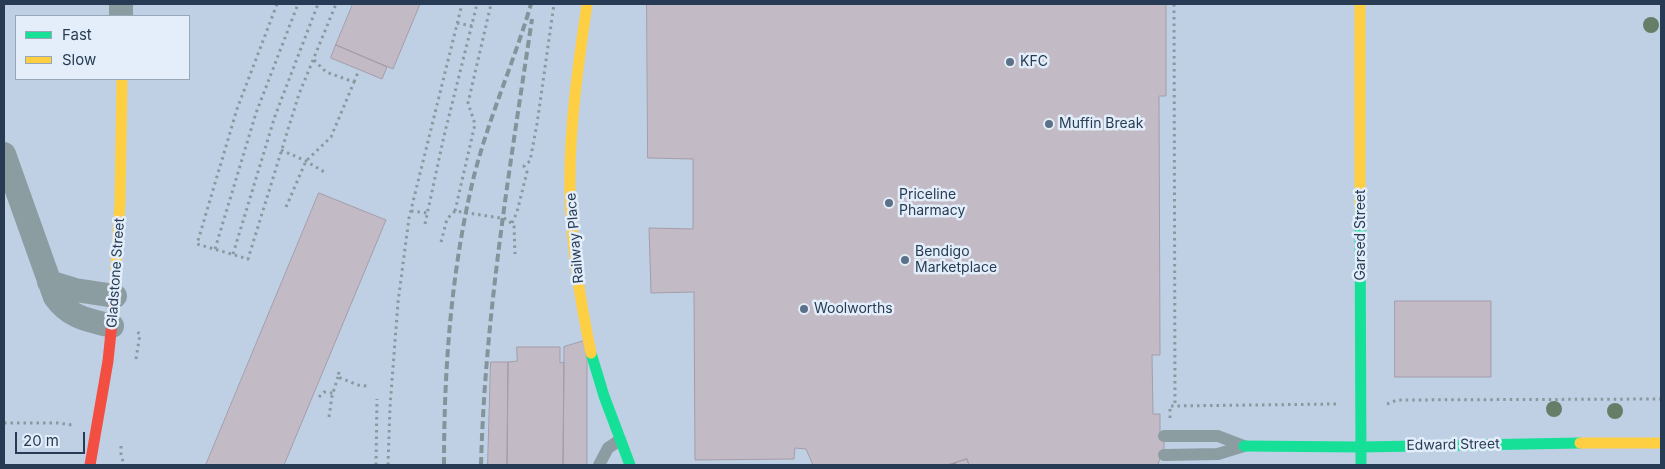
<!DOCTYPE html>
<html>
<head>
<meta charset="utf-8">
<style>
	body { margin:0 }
	#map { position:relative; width:1665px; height:469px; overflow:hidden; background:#bfd0e5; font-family:Inter,sans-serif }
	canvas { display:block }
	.frame { position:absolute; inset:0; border:5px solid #273c54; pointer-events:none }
	.legend { position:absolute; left:15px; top:15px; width:175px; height:65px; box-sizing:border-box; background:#e3eefa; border:1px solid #98a7b8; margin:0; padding:6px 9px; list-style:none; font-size:15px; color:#273c54 }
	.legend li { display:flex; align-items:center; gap:10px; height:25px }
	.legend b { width:25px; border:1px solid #98a7b8 }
	.scale { position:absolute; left:15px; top:432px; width:70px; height:22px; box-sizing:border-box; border:2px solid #273c54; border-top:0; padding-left:6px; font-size:15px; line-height:18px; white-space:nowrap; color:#273c54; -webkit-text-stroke:4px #e3eefa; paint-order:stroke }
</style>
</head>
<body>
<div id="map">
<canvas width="1665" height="469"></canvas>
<div class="frame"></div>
<ul class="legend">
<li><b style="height:6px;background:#16e098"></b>Fast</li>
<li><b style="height:6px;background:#ffcf43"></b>Slow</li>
</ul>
<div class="scale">20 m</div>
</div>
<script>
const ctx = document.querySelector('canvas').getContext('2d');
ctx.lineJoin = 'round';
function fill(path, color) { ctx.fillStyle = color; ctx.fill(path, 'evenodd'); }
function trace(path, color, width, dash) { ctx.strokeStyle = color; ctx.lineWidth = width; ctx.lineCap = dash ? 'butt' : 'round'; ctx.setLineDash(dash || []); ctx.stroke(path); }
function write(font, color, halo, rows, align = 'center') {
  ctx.font = font + ' Inter,sans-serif'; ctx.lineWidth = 5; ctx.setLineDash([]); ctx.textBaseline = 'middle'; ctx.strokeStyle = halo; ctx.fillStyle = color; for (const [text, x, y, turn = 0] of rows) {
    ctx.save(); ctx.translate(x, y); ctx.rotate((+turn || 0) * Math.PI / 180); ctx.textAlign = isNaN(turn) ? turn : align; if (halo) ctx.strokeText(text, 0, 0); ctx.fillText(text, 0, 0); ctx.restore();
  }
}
const building = new Path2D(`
	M353,4H420L393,69L336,45Z
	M647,4H1166V96H1159L1160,355H1152L1153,414H1160V433H1164V458H1160L1158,465H969L967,459L947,465H813L806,449L795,448L794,459L695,460L694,292L651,293L649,228L693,229V159L648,158Z
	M336,45L387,67L382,79L331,58Z
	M319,193L386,220L284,465H206Z
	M1395,301H1491V377H1395Z
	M587,340V465H563L564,347Z
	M517,347H560V363L564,362L563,465H507L508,362L517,361Z
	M491,362H508L507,465H488Z
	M967,459L969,465H947L954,463Z`);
fill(building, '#c2bac5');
trace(building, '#a49da8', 1);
trace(new Path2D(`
	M277,4L237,109L197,244L248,259L299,94L336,4
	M1174,4L1175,405
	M457,23L472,26
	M354,82L359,70
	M281,150L306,161L326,173
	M286,207L306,161L331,137L354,82L326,72L313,59
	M411,211L427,213
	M455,211L475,124L468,103L491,4
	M512,223L517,212L527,172L524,166L530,161L537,124L554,4
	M425,224L444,136L477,4
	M441,242L447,219L455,211L507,219L514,226L515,254
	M215,249L256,113L298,4
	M233,254L275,116L318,4
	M136,359L140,334L137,332
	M339,372L338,377L358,385L367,386
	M319,397L324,392L333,393
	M1387,404L1397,400L1661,399
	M329,417L332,396L338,377
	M1170,418V406L1336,404
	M4,423H58L72,425
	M121,446V454L124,465
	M954,463L955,465
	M376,465L377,399
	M388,465L390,407L398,302L409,218L462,4`), '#8a999f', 3, [2.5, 4]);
trace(new Path2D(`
	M1164,436H1218L1244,446
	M1164,455L1218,454L1244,446
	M599,465L608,448L620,440`), '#8c9da2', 12);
trace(new Path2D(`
	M121,4V16
	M4,154L55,297C70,318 88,320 112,326
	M49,282L75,290L115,296`), '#8c9da2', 24);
trace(new Path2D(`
	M1360,209L1361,465
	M591,353L604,396L630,465
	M1244,446L1361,447L1580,443`), '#16e098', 11);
trace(new Path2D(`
	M587,4C578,66 569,128 570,191C571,246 580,300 591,353
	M1360,4V209
	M114,303L120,202L122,79
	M1580,443H1661`), '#ffcf43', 11);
trace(new Path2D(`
	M90,465L108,361L114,303`), '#f24e42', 11);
trace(new Path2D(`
	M444,465C444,369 451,270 474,176C489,117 514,62 531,4
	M481,465C485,315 510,167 532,19`), '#84949b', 4, [8, 4]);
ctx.fillStyle = '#667e67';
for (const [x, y] of [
	[1651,25],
	[1554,409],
	[1615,411]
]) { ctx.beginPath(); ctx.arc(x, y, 8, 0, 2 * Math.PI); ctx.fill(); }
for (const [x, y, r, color] of [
	[1010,62,5,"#5c7087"],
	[1049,124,5,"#5c7087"],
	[889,203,5,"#5c7087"],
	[905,260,5,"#5c7087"],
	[804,309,5,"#5c7087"]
]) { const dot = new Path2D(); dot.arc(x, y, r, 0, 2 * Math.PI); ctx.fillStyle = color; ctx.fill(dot); trace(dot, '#e3eefa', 2); }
write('14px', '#273c54', '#e3eefa', [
	["KFC",1020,62],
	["Muffin Break",1059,124],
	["Priceline",899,195],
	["Pharmacy",899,211],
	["Bendigo",915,252],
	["Marketplace",915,268],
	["Woolworths",814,309]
], 'left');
write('14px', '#273c54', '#e3eefa', [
	["Garsed Street",1361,235,-90],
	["Railway Place",575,238,-95],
	["Gladstone Street",116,273,-86],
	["Edward Street",1453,445,-1]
]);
</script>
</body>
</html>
